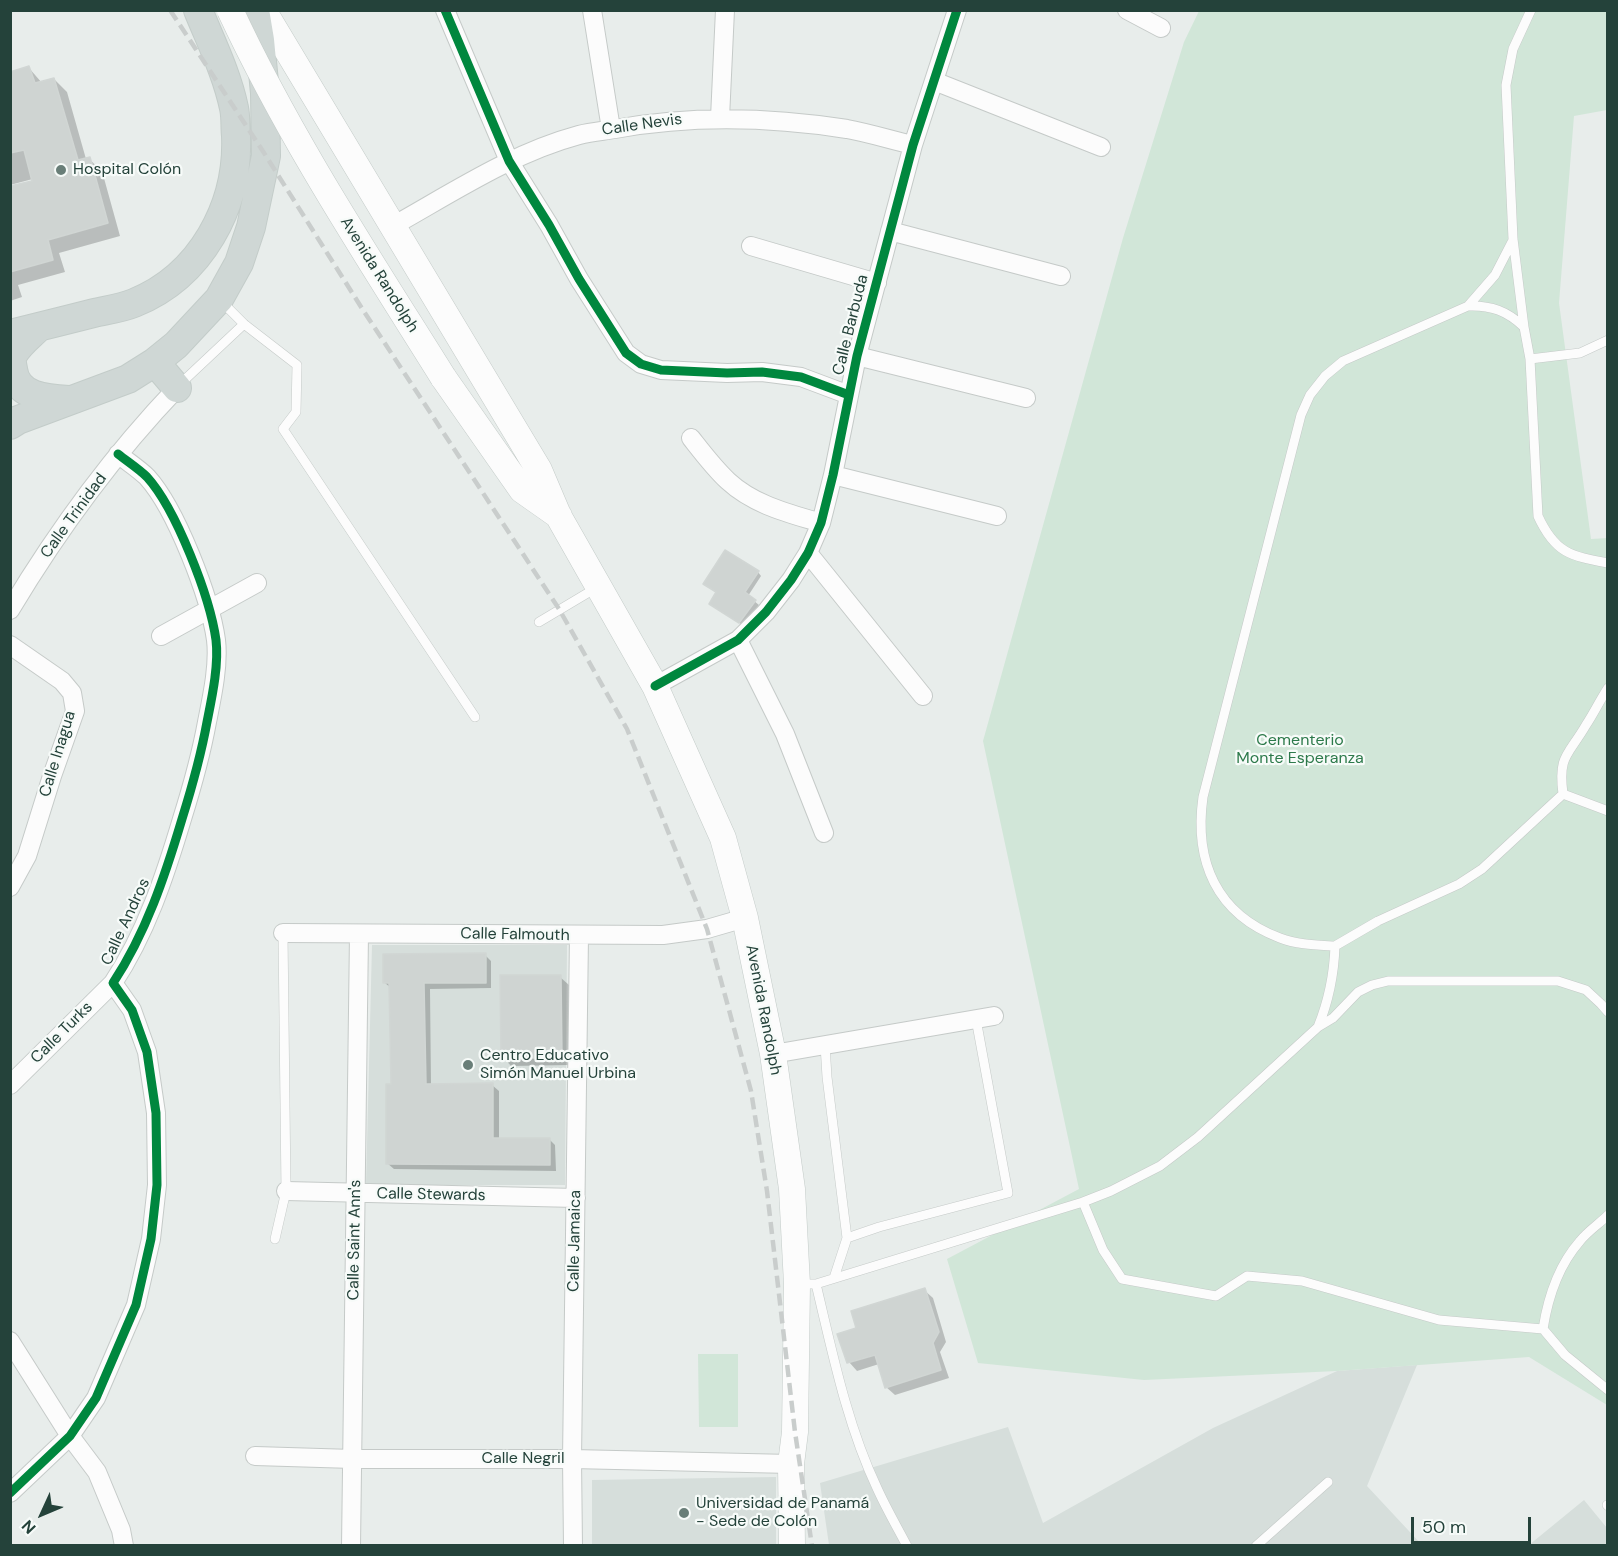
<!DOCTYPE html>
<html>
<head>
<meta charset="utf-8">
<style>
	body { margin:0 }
	#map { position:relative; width:1618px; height:1556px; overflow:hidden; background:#e8edeb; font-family:"DM Sans",sans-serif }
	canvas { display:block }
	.frame { position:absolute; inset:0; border:12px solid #24423a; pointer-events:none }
	.north { position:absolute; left:12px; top:1484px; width:60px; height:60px; -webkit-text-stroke:4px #f7fbf9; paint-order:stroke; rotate:226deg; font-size:16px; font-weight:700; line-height:24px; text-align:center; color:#24423a }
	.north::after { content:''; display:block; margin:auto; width:21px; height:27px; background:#24423a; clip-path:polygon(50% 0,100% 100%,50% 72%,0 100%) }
	.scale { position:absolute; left:1411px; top:1517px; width:120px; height:27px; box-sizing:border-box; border:3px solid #24423a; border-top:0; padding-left:8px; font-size:18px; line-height:21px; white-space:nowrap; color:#24423a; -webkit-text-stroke:4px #f7fbf9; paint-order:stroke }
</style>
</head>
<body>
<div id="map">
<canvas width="1618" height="1556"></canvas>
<div class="frame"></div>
<div class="north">N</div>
<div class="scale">50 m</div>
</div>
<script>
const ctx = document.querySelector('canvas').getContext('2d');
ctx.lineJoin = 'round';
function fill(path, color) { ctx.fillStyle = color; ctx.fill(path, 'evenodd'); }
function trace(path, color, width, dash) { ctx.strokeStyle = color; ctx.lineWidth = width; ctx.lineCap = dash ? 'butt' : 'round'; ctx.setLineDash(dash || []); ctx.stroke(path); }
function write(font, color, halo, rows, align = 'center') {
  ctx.font = font + ' "DM Sans",sans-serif'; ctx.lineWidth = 4.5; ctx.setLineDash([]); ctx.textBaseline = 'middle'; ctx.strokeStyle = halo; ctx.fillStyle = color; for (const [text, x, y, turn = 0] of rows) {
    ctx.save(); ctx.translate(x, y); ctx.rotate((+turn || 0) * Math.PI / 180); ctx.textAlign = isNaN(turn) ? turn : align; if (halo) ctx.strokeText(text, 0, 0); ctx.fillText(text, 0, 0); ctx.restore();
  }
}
fill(new Path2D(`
	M372,945H567L565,1185H366Z
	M1417,1365L1367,1486L1422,1545H829L820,1483L1008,1427L1043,1523L1213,1428L1337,1371Z
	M776,1477V1545H592V1480Z
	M1584,1500L1607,1528V1545H1529Z`), '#d6dedb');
fill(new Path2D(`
	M1199,11H1607V110L1574,116L1559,303L1591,539L1608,538L1607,1405L1529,1357L1337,1371L1144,1380L978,1363L947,1259L1079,1189L983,741L1123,238L1184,42Z
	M698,1354H738V1427H699Z`), '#d1e6d8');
fill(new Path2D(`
	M29,68L42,83L54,79L67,92L86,159H89L102,171L120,236L59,253L65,272L18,285L22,297L10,301V200L74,168L10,185V73Z
	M758,572L761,576L748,596L759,605L744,626L715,607L717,593L705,584Z
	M485,955L491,961V988L430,989L431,1085H492L499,1091V1139H549L555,1145L556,1171L394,1169L387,1163L392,1085L391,988L385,983Z
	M560,977L569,985L570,1065L511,1066L503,1057Z
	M924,1290L933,1298L946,1342L940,1352L949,1378L895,1395L886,1387L879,1364L857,1371L849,1362L858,1329Z`), '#0003');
const building = new Path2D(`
	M29,66L35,83L54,78L78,160L90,157L108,223L48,240L53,260L10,272V186L32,181L24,150L10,153V72Z
	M725,550L759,571L745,592L756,600L739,623L709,604L716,592L703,584Z
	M486,953V983H424L426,1084L493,1083V1138H550V1165L386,1164V1084H391L389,983H383V954Z
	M500,975H561L562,1058H501Z
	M925,1288L939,1332L933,1343L941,1370L885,1388L875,1355L847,1363L837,1334L856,1328L851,1311Z`);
fill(building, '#cfd4d2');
trace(building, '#d1d6d4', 1.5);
const lane = new Path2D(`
	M1531,10L1513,49L1506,85L1513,239L1524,327L1530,359L1538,516C1555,553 1570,556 1608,563
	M221,301L244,324L297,365L296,412L283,429L475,717
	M1468,306L1495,275L1512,242
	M1530,359L1580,353L1608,340
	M178,386L244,324
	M539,622L596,588
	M1563,794L1608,811
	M1335,946C1317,945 1298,945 1280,938C1216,914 1194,861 1203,797L1301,415L1310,395L1325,376L1343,361L1468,306C1491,305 1507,311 1524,327
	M1318,1027L1333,1018L1358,992L1372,985L1388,981H1558L1586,990L1601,1004L1608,1012
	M825,1045L827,1077L847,1238L834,1278
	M1083,1202L1103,1250L1122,1279L1216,1296L1247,1276L1302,1281L1439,1320L1543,1329L1565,1355L1608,1390
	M847,1238L879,1227L1008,1193L976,1019
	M275,1239L286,1191L283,933
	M799,1284H816L1083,1202L1111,1191L1160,1166L1198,1137L1318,1027C1329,1000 1334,975 1335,946L1378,921L1459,884L1482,869L1563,794C1558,755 1568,756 1586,725C1594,713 1600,700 1608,688
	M816,1284C832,1351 847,1425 877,1488C886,1508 897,1527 907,1546
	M1543,1329C1548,1297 1558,1266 1580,1241C1588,1231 1599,1224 1608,1215
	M1607,1505L1608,1506
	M1256,1546L1328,1482`);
const street = new Path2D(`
	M445,10L509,161L549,225L579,279L626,353L641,364L661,370L727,373L762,372L801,377L849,395
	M592,10L611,129
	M1127,10L1161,28
	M934,81L1101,147
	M720,118L725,10
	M391,227C452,193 512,153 579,135C591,132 603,131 615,129C692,115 770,117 847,129C869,133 891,140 913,145
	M890,231L1061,276
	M751,246L877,283
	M857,356L1026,398
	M691,438C702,452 714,468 728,481C754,505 788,513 821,523
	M833,475L997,516
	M808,553L923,696
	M10,610C58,530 113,455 177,388
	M161,636L257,583
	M738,640L785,734L824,833
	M10,645L62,681L72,693L75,711L52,776L27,856L10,887
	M655,686L738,640L766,612L791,580L808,553L821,523L833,475L857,356L913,145L957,10
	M283,933L663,935L707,929L745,918
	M773,1054L994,1016
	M10,1085L113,983
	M286,1191L576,1198
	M10,1341L70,1436L97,1472L121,1530L124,1546
	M255,1456L353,1459H572L791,1464
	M10,1493L70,1436L96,1398L136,1305L151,1239L157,1185L156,1113L147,1052L132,1010L113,983C146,933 165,876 182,819C192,787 201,755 207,722C212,697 219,665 216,640C210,597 176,509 147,477C139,469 128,462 118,454
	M351,1546L359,934
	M573,1546L572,1459L579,936`);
const secondary = new Path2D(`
	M263,10L539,470L559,517L655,686L723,838L745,918L773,1054L792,1189L797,1284L795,1432L791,1464L792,1546
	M443,377L522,490L559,516`);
const primary = new Path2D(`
	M39,327C30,336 19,344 13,355C11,360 12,364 13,369C16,397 47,399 69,400
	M10,334C39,327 66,320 94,313C107,310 122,308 134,303C201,276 239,206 236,136C235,127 236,117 234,108C227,74 211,42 198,10
	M155,362L177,388
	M10,425L18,420L128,379L155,362L176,345L219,299L239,263L251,227L266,156L265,93L260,40L255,10`);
trace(lane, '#c5cac8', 10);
trace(street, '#c5cac8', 20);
trace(secondary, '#c3cbc8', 27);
trace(primary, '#c3ccc9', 30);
trace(lane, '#fcfcfc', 9);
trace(street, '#fcfcfc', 18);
trace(secondary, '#fcfcfc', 26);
trace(primary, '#cfd7d5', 28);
trace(new Path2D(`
	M170,10L266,156L363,310L559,609L627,729L707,929L751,1091L767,1191L795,1432L812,1546`), '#c9cdcc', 4.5, [12, 6]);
const secondaryBridge = new Path2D(`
	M230,10C290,139 368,257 443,377`);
trace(secondaryBridge, '#c3cbc8', 27, []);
trace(secondaryBridge, '#fcfcfc', 26);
trace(new Path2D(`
	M445,10L509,161L549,225L579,279L626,353L641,364L661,370L727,373L762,372L801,377L849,395
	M655,686L738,640L766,612L791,580L808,553L821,523L833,475L857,356L913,145L957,10
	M10,1493L70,1436L96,1398L136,1305L151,1239L157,1185L156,1113L147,1052L132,1010L113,983C146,933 165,876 182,819C192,787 201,755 207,722C212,697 219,665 216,640C210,597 176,509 147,477C139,469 128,462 118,454`), '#00873e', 9);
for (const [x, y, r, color] of [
	[61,170,6,"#697e78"],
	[468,1065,6,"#697e78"],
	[684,1513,6,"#697e78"]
]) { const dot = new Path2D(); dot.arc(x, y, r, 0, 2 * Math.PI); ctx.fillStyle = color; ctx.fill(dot); trace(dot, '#f7fbf9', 2); }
write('16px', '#24423a', '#f7fbf9', [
	["Calle Nevis",642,125,-8],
	["Avenida Randolph",379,275,58],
	["Calle Barbuda",851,325,-76],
	["Calle Trinidad",74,516,-54],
	["Calle Inagua",58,754,-73],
	["Calle Andros",126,922,-65],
	["Calle Falmouth",515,935,1],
	["Avenida Randolph",763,1010,79],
	["Calle Turks",62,1033,-45],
	["Calle Stewards",431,1195,1],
	["Calle Saint Ann's",355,1240,-89],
	["Calle Jamaica",575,1241,-89],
	["Calle Negril",523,1459]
]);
write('16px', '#24423a', '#f7fbf9', [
	["Hospital Colón",73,170],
	["Centro Educativo",480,1056],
	["Simón Manuel Urbina",480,1074],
	["Universidad de Panamá",696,1504],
	["- Sede de Colón",696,1522]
], 'left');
write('16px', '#2d7a4b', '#f7fbf9', [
	["Cementerio",1300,741],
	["Monte Esperanza",1300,759]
]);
</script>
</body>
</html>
